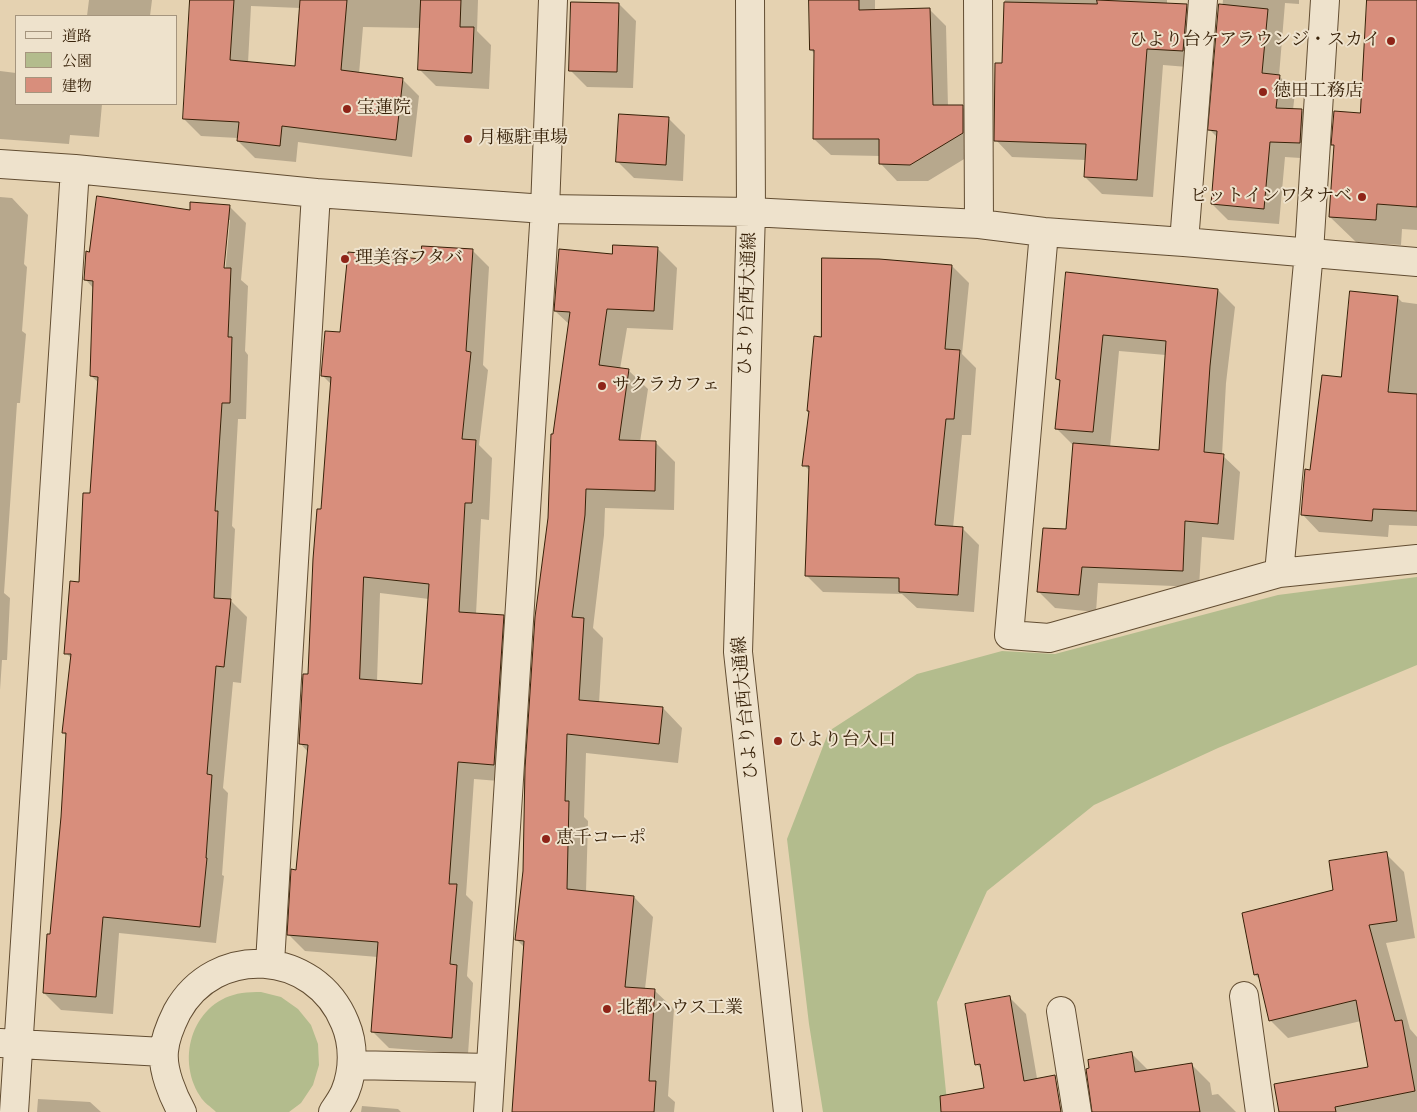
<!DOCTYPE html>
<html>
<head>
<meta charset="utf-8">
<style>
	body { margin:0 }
	#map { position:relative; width:1417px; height:1112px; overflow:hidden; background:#e5d2b1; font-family:Alegreya,"Noto Serif JP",serif }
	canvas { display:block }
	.legend { position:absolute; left:15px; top:15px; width:162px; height:90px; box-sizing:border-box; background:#eee2cc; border:1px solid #a5957e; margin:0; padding:6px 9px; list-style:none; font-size:15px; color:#372108 }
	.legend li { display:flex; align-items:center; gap:10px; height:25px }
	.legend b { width:25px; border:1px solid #a5957e }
</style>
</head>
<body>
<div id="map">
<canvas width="1417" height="1112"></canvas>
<ul class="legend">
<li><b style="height:6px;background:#eee2cc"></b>道路</li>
<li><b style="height:14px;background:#b3bc8d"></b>公園</li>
<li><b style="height:14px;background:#d88e7c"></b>建物</li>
</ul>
</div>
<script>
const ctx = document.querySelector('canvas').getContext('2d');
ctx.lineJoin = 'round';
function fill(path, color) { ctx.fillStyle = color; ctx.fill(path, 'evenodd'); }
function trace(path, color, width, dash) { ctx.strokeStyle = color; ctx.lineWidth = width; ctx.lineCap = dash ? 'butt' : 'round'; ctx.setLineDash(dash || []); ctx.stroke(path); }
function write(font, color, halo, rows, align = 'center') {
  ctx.font = font + ' Alegreya,"Noto Serif JP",serif'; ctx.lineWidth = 4; ctx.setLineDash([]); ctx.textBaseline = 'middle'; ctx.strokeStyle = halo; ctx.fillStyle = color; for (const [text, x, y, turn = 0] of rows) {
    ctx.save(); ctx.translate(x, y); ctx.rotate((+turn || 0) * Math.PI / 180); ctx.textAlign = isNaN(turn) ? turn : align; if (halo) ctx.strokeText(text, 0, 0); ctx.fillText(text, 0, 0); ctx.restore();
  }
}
fill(new Path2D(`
	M1417,577V665L1218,748L1094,805L987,891L937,1002L948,1112H823L809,1024L787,839L829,731L917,674L1002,651L1055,654L1278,595Z
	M261,992L281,997L298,1009L311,1025L318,1044L319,1065L313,1085L301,1103L289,1112H216C211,1107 203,1102 200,1096C175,1057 194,1000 242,993C248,992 255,992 261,992Z`), '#b3bc8d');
fill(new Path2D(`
	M89,0H152L150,16H87Z
	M192,0H478L477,31L491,45L489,89L436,86L419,69L421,28L363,27L359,74L402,79L419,96L412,157L298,142L296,162L255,158L238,141V138L201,136L184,119ZM251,6L300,8L296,68L248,63Z
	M810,0H875V11L929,9L946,26L948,107H962L979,123V150L928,181H897L881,164V156L831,155L814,139L815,54L811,50Z
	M1005,0H1167V4L1186,5L1203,22L1200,68L1163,65L1153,197L1102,194L1085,177L1086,160L1012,157L996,140L1003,65Z
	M1223,0H1299V4L1285,3L1279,76L1295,92L1293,110L1302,111L1318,126L1316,159L1285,157L1279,224L1228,220L1212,204L1218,138L1210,130Z
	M1368,0H1417V230L1402,229L1401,245L1356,242L1330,217L1335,147L1333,144L1361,114Z
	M619,4L636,21L633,88L587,87L570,70Z
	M0,71L16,73V104H102L99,137L70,135L69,144L0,139Z
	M668,118L685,135L683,181L634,178L617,161Z
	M0,197L12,198L28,215L24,264L27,267L22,331L26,334L20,403H17L4,593L10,598L7,660H2L0,690Z
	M229,206L246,223L241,280L248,286L245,351L248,355L246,419H238L232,526L235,529L231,601L247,617L241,683L233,682L223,788L228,793L222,875L224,876L216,943L119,933L113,1014L61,1010L44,993L62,817L67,736L63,733L72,659L66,653L80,583L91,494L99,383L91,376L94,289L86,280L90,253L191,211ZM227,220H230L225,274H222Z
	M657,248L677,268L673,330L627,328L620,369L628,370L648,389L640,442L656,443L675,462L674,510L605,508L604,535L593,628L603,638L599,703L663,708L682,728L678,763L586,753L584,817L588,821L586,892L634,897L653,917L645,989L654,990L674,1009L668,1096L675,1102L674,1112H513L525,948L516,939L524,871L554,436L570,325L555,311L613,255Z
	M472,250L489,267L483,365L488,370L479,445L492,458L489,520L481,519L476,614L503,616L520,633L511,782L474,779L466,895L473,902L467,976L473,983L468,1054L389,1048L372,1031L378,957L305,951L289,935L297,871L308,752L300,743L310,676L332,385L322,375L341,334L422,260ZM380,593L429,599L423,685L377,681Z
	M952,266L969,283L962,354L976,368L971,435H962L953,528H962L979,545L974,612L917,608L902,594L823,592L806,575L810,471L804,465L810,412L808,410L822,338Z
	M1067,273L1218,290L1235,307L1226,383L1222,455L1240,472L1234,540L1202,537L1199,587L1098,583L1096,612L1055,608L1038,591L1067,531L1073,445L1056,428L1061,383L1057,379ZM1119,351L1166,355L1160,452L1110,448Z
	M1397,297L1402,302L1417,304V526L1389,525L1388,537L1319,532L1303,515L1311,471L1343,379Z
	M1386,854L1404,872L1415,938L1386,943L1410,1029L1417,1037V1112H1281L1369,1068L1361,1021L1288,1038L1270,1020L1261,980L1255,975L1334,890Z
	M1009,997L1026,1014L1040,1096L1044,1112H990L982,1069L976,1064Z
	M1132,1054L1149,1071L1192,1065L1210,1083L1212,1095L1218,1094L1236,1112H1094Z
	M38,1099L90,1102L101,1112H37Z
	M362,1106L398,1109L401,1112H361Z`), '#0003');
const building = new Path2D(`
	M190,0H234L230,60L295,66L300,0H347L341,70L403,78L396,140L282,126L280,146L237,141L239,122L183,119Z
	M421,0H461L460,27H474L472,73L418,70Z
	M809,0H859V10L930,8L933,105H963V133L910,165L879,164V139H813L814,50H810Z
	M1097,0L1187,4L1183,51L1147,49L1137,180L1084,177L1086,144L994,141L995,63H1002L1004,2L1097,4Z
	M1367,0H1417V207L1377,204L1376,220L1329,217L1334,145H1331L1334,111L1360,113Z
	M571,2L619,3L617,72L569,71Z
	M1219,4L1268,9L1262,73L1280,75L1276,108L1302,109L1300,143L1270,142L1264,209L1211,204L1217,131L1208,130Z
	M619,114L669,117L666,165L616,162Z
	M97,196L190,210V202L230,205L224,268H231L228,337H232L230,403H222L215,511H218L214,598L231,599L224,667L216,666L207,774L212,775L206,858H207L200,927L103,917L96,997L43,993L47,934H50L61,817L66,733H62L71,654H64L70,581L79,582L83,493H90L98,377L90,376L93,281L84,280L86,251L89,252Z
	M613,245L658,247L654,311L607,309L599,365L629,369L619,440L656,441L655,491L586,489L585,515L572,617L584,618L579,700L663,707L659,744L567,734L565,801H569L567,889L634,896L625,987L655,989L649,1081H656L654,1112H512L524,941L515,940L523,871L525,768L535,617L548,518L551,434H553L570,312L554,311L559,249L612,254Z
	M422,246L473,249L466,351L471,352L462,439L476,440L472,503H465L459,612L504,615L494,765L458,762L449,884H457L450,964L457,965L452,1038L371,1032L378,942L287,935L291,869L296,870L308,745L299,744L303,674H308L313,559L317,509H321L331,377L321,376L325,331L340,332L348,252L421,259ZM364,577L429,584L422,684L360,679Z
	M822,258L879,259L952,265L945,349L960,350L954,419H946L935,525L963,527L958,595L899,592V578L805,576L809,466H802L809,411H807L814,336L821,337Z
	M1066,272L1218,289L1210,366L1204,452L1224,454L1218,524L1185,521L1183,571L1082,567L1079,595L1037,592L1043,528L1066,529L1073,443L1159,450L1166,341L1103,335L1093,432L1055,429L1060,380L1056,379Z
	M1350,291L1398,296L1388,392L1417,394V511L1373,509L1372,521L1301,515L1305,469L1310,470L1322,375L1341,377Z
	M1387,852L1397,921L1369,925L1395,1021L1402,1020L1415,1091L1335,1107L1336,1112H1279L1274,1084L1368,1067L1356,1000L1269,1021L1258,974L1254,975L1242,913L1333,890L1329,861Z
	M1010,996L1024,1081L1055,1075L1061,1112H941L940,1096L984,1088L980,1064L975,1065L965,1004Z
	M1132,1052L1135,1072L1192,1063L1200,1112H1092L1086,1069L1089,1068L1088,1060Z`);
fill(building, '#d88e7c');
trace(building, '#372108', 1);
const minor = new Path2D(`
	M750,0L751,212L738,652L788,1112
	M978,0L979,224
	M0,164L75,169L316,193
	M1044,232L1009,635L1049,638L1279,573L1417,559
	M1184,242L1203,0
	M1279,573L1309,252L1325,0
	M270,963L316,193L545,209L751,212L979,224L1044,232L1184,242L1417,262
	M1244,996L1260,1112
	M1061,1011L1077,1112
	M0,1043L163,1052
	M352,1065L490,1068
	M14,1112L75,169
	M182,1112C173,1096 162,1070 164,1051C165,1038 171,1024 177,1012C215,943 315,949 345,1023C354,1044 354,1070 345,1092C342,1099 337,1106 333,1112
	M488,1112L545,209L553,0`);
trace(minor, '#624d32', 30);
trace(minor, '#eee2cc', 28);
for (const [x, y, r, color] of [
	[1391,41,5,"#8f2418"],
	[1263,92,5,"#8f2418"],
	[347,109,5,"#8f2418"],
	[468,139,5,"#8f2418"],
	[1362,197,5,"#8f2418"],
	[345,259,5,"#8f2418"],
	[602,386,5,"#8f2418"],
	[778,741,5,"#8f2418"],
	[546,839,5,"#8f2418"],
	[607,1009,5,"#8f2418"]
]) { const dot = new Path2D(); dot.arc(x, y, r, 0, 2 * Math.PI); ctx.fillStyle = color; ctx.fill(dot); trace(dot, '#eee2cc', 2); }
write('18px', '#372108', '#eee2cc', [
	["ひより台ケアラウンジ・スカイ",1381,41,"right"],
	["徳田工務店",1273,92],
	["宝蓮院",357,109],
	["月極駐車場",478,139],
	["ピットインワタナベ",1352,197,"right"],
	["理美容フタバ",355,259],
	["サクラカフェ",612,386],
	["ひより台入口",788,741],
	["恵千コーポ",556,839],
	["北都ハウス工業",617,1009]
], 'left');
write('18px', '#372108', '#eee2cc', [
	["ひより台西大通線",748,304,-88],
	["ひより台西大通線",746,708,-95]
]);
</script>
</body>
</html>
